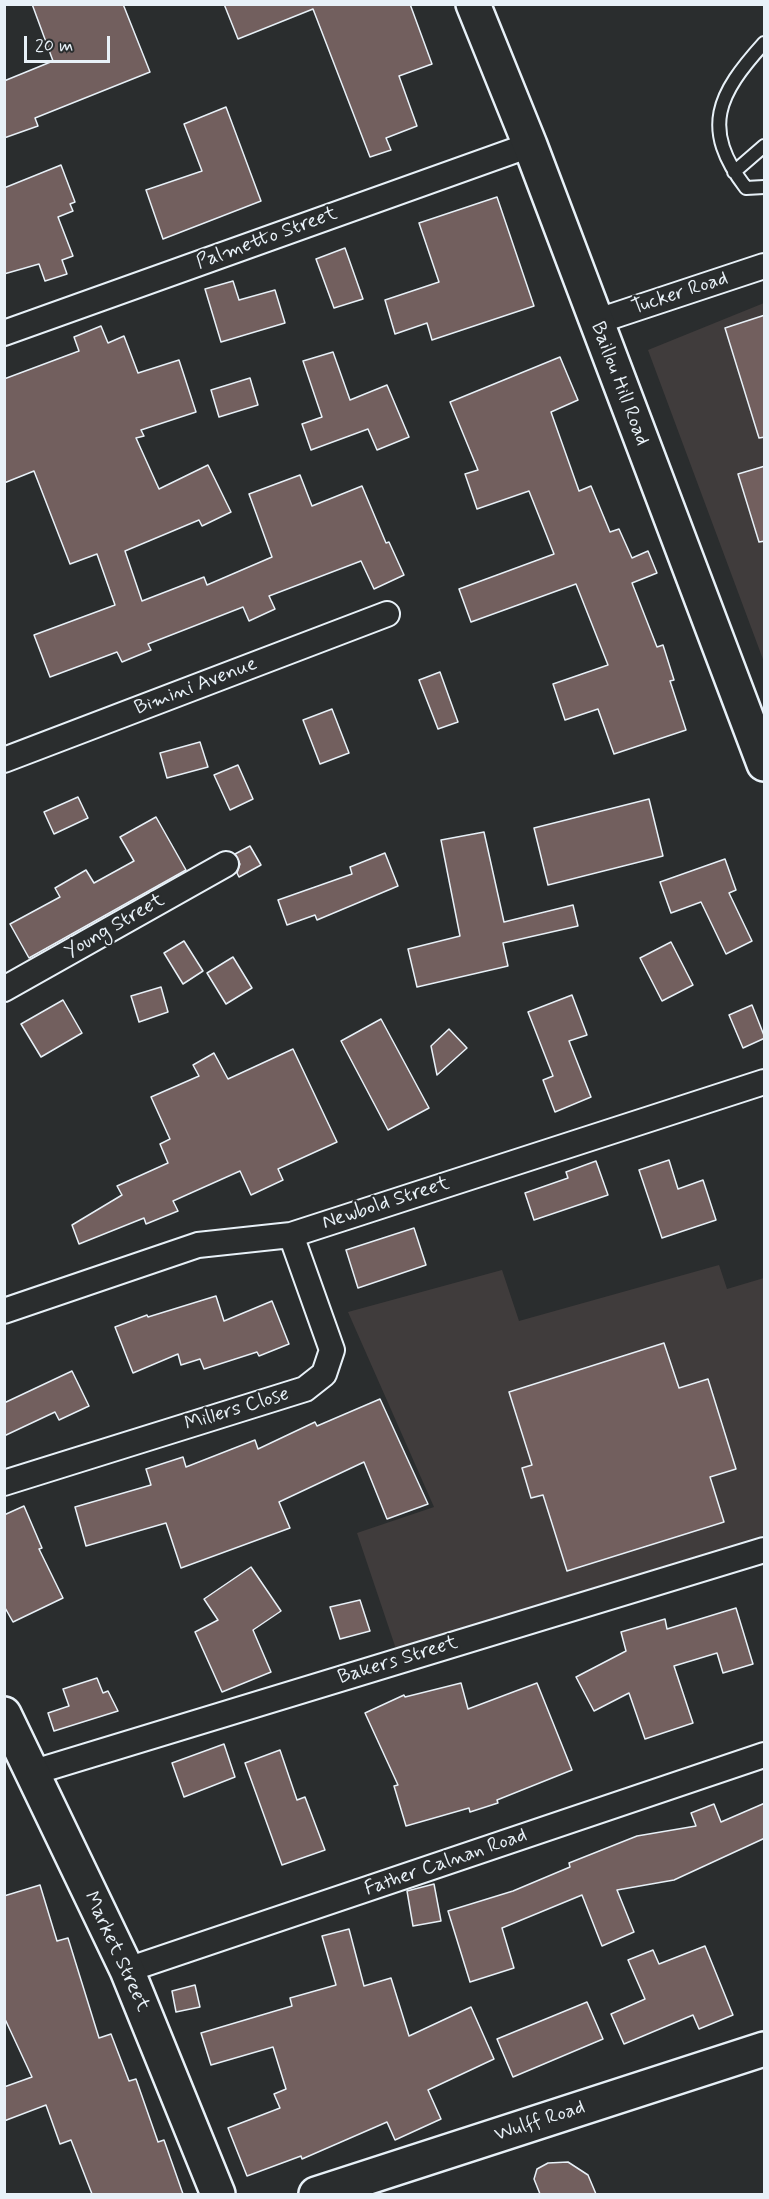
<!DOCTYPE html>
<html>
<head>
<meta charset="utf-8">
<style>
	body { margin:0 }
	#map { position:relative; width:769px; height:2199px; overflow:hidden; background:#2a2d2e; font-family:Mynerve,sans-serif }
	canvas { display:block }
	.frame { position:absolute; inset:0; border:6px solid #e8f1f8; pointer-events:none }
	.scale { position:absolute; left:24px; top:36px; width:86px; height:27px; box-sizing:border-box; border:3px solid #e8f1f8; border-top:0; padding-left:8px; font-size:18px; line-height:21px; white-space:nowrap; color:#e8f1f8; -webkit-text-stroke:4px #2a2d2e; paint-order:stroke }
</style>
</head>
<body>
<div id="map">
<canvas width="769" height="2199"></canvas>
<div class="frame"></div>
<div class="scale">20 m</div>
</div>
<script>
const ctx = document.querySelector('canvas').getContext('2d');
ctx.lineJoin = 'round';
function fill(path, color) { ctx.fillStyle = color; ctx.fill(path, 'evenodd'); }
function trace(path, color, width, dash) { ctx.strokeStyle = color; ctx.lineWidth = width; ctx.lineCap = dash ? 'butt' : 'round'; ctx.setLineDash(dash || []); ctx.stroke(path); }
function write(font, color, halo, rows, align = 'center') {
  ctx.font = font + ' Mynerve,sans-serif'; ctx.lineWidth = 4.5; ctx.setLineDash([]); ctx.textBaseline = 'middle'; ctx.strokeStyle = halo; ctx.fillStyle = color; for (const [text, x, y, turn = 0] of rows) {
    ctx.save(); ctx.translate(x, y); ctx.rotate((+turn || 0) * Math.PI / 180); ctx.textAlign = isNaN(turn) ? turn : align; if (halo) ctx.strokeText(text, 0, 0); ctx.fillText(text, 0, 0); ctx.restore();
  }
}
fill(new Path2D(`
	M764,303V662L648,350Z
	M719,1265L727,1289L764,1278V1535L396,1649L357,1533L434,1507L348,1312L502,1270L519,1321Z`), '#403c3c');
const building = new Path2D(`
	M32,4H123L150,72L35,118L38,126L4,138V81L53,61Z
	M224,4H410L432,64L399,76L417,126L386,138L391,150L370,157L313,9L238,39Z
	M226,107L261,201L163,239L146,190L202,171L184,124Z
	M61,165L75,202L70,204L73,211L58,217L73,256L62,260L67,274L45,281L39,264L4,274V188Z
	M497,197L534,306L432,340L427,323L395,334L385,300L439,282L419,223Z
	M345,248L363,299L334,308L316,259Z
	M233,281L239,300L275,290L285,323L221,342L205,289Z
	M765,315V437L759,438L725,328Z
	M101,326L108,343L124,336L138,373L179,360L196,412L141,430L144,436L136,438L159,489L208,465L231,512L202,526L199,520L125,551L142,601L204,577L207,585L272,557L249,494L300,475L312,506L362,486L386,543L389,542L404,575L374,589L361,561L269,596L275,609L249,621L243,607L148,644L151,650L122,662L117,652L50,677L34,635L115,605L97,554L70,564L34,471L4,483V379L79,351L74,337Z
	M333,352L350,400L387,385L409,437L377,450L368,429L311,450L302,424L322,417L303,361Z
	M560,357L578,400L551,412L579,491L591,486L610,532L619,529L632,558L648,551L657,573L632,583L657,647L663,645L674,680L670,681L686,730L614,754L598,709L565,720L553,684L608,665L576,584L471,622L459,589L554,554L529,491L477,509L465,474L478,470L450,402Z
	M250,378L258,405L219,417L211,390Z
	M765,466V541L759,542L738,474Z
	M440,672L458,722L438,729L419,680Z
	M332,709L349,753L320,764L303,720Z
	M200,742L208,767L167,778L160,753Z
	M238,765L253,799L230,810L214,775Z
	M78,797L88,818L54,834L44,812Z
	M649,799L663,856L548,885L534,828Z
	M156,817L186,870L29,958L10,924L60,897L55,888L86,870L94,883L134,861L120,837Z
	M484,832L504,922L573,905L578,926L503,943L508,966L417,987L408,949L460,936L441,840Z
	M250,846L261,865L239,877L237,873L240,864L235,854Z
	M385,853L398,886L317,920L315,915L287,925L278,900L352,874L350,867Z
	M725,859L736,890L729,893L752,941L726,954L701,902L671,913L660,882Z
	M184,941L203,971L183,984L164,953Z
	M671,942L693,985L662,1001L640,958Z
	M233,957L252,988L226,1004L207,973Z
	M161,987L168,1012L139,1022L131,996Z
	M572,995L587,1035L569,1041L591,1097L555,1112L543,1080L553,1076L528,1012Z
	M63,1000L82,1033L41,1057L21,1024Z
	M752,1005L765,1038L743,1048L729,1015Z
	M381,1019L429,1108L388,1130L341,1041Z
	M449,1029L467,1048L437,1075L431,1046Z
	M293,1049L337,1142L278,1169L283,1180L251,1195L240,1171L173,1201L178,1211L146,1224L144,1218L79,1244L72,1225L122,1195L117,1186L168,1163L160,1144L170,1139L151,1097L199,1076L193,1065L214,1053L228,1079Z
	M669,1160L678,1189L703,1180L716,1220L662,1238L639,1170Z
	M596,1161L608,1195L534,1220L525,1193L568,1178L566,1172Z
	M414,1228L426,1265L358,1288L346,1250Z
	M216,1296L224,1321L272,1301L289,1344L259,1356L257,1352L204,1369L200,1359L181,1365L178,1354L133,1373L115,1327L147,1315L148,1317Z
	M664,1343L679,1388L708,1379L736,1469L710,1477L724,1522L567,1571L543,1495L531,1498L522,1468L532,1465L509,1392Z
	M72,1371L89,1406L59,1420L55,1412L4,1436V1403Z
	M380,1399L428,1504L387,1519L364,1462L279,1502L290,1528L181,1568L166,1523L86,1546L75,1507L151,1485L146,1469L183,1457L186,1467L255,1440L258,1449L315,1422L317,1426Z
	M24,1506L42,1548L39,1549L63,1598L13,1622L4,1606V1515Z
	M251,1567L281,1611L253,1630L271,1672L222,1692L195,1632L218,1620L204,1599Z
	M360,1600L370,1631L340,1639L330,1607Z
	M736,1608L753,1664L723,1673L717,1653L674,1666L693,1723L645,1739L629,1693L594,1711L576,1677L626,1651L621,1632L665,1619L667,1629Z
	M97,1678L103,1693L108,1691L118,1711L54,1731L48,1713L69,1706L63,1689Z
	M461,1683L468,1709L537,1683L572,1770L497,1800L498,1803L470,1812L469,1808L406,1826L394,1786L398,1785L365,1713L404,1695L405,1697Z
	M224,1744L235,1777L184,1797L172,1763Z
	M280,1750L297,1800L305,1797L325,1850L282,1865L245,1763Z
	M765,1803V1838L674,1880L617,1890L634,1932L602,1946L582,1895L502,1928L514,1968L470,1982L448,1911L513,1891L570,1867L569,1863L637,1836L696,1826L691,1813L714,1804L721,1822Z
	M434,1884L441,1921L413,1926L407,1891Z
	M40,1885L57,1941L68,1938L99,2038L111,2034L129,2081L136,2079L158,2142L164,2140L183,2194H92L71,2140L60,2144L46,2105L4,2121V2087L32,2077L4,2017V1896Z
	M349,1929L364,1986L391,1978L409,2036L471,2007L494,2059L428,2090L441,2119L395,2140L387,2122L302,2159L301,2156L247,2176L228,2128L280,2108L274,2094L286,2089L273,2047L211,2065L201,2033L292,2006L290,1998L336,1985L322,1936Z
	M705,1946L733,2015L699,2029L693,2015L624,2044L611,2014L645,1999L628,1960L653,1950L659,1964Z
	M195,1985L200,2007L176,2012L172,1991Z
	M587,2002L603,2039L513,2077L497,2039Z
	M568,2162L588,2175L596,2194H540L534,2179L537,2169L548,2163Z`);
fill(building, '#725f5e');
trace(building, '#e8f1f8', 1.5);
const lane = new Path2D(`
	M764,43C718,94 700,128 746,188L764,187
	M734,172L764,146`);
const street = new Path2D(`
	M595,322L764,266
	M4,333L530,145
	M4,760L387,614
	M4,989L226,864
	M4,1311L198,1245L291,1235L764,1082
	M4,1483L305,1389L324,1374L332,1350L291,1235
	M31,1773L764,1550
	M127,1970L764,1755`);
const primary = new Path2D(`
	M473,4L530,145L764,764
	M4,1714L127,1970L218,2194
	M316,2194L764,2049`);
trace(lane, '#e8f1f8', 16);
trace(street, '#e8f1f8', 28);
trace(primary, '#e8f1f8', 38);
trace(lane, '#2a2d2e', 12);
trace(street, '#2a2d2e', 24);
trace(primary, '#2a2d2e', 33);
write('20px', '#e8f1f8', '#2a2d2e', [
	["Palmetto Street",267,239,-20],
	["Tucker Road",680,294,-18],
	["Baillou Hill Road",619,384,69],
	["Bimini Avenue",196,687,-21],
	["Young Street",115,927,-30],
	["Newbold Street",386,1204,-18],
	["Millers Close",237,1410,-17],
	["Bakers Street",398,1661,-17],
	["Father Calnan Road",446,1863,-19],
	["Market Street",116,1952,65],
	["Wulff Road",540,2122,-18]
]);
</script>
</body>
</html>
